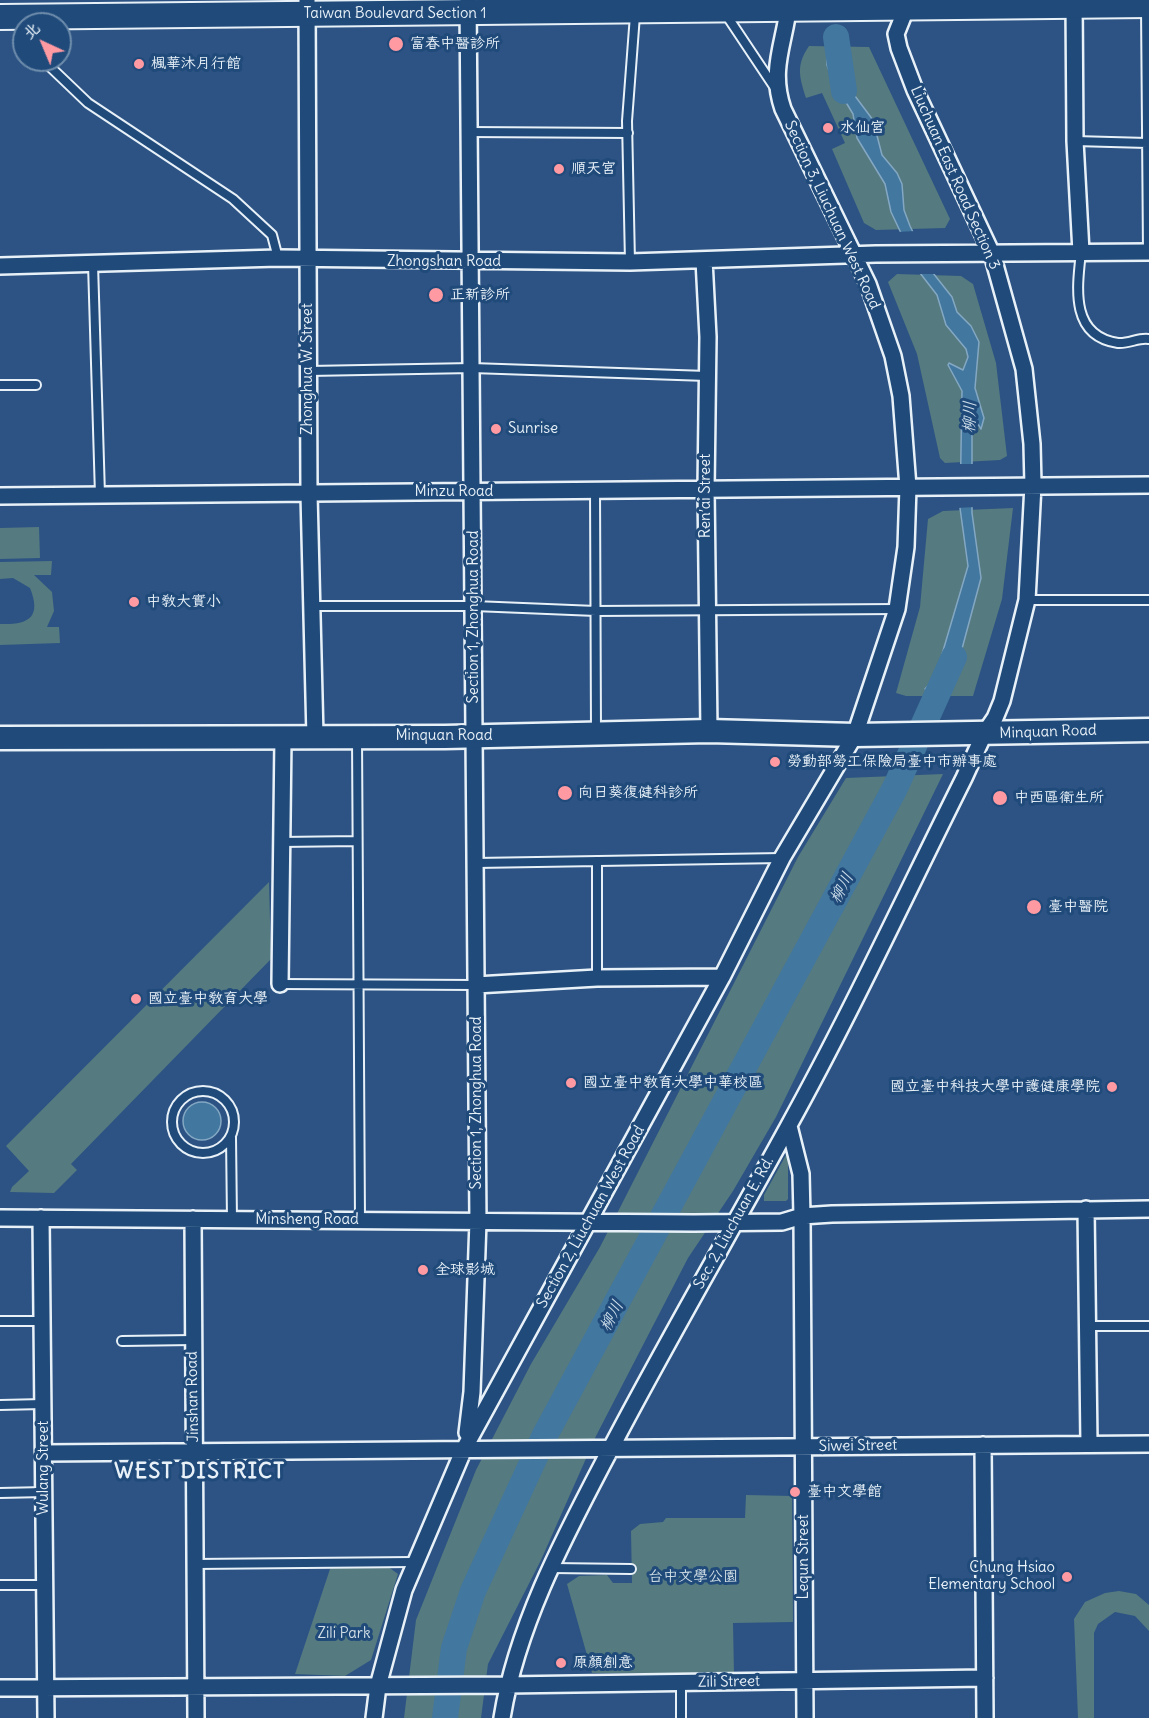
<!DOCTYPE html>
<html>
<head>
<meta charset="utf-8">
<style>
	body { margin:0 }
	#map { position:relative; width:1149px; height:1718px; overflow:hidden; background:#2c5383; font-family:Delius,"LXGW WenKai TC",sans-serif }
	canvas { display:block }
	.north { position:absolute; left:12px; top:12px; width:60px; height:60px; box-sizing:border-box; background:#1f4a7a; border:2px solid #6f8dac; border-radius:50%; rotate:316deg; font-size:16px; font-weight:700; line-height:24px; text-align:center; color:#e8f1f8 }
	.north::after { content:''; display:block; margin:auto; width:21px; height:27px; background:#ff9aa2; clip-path:polygon(50% 0,100% 100%,50% 72%,0 100%) }
</style>
</head>
<body>
<div id="map">
<canvas width="1149" height="1718"></canvas>
<div class="north">北</div>
</div>
<script>
const ctx = document.querySelector('canvas').getContext('2d');
ctx.lineJoin = 'round';
function fill(path, color) { ctx.fillStyle = color; ctx.fill(path, 'evenodd'); }
function trace(path, color, width, dash) { ctx.strokeStyle = color; ctx.lineWidth = width; ctx.lineCap = dash ? 'butt' : 'round'; ctx.setLineDash(dash || []); ctx.stroke(path); }
function write(font, color, halo, rows, align = 'center') {
  ctx.font = font + ' Delius,"LXGW WenKai TC",sans-serif'; ctx.lineWidth = 6; ctx.setLineDash([]); ctx.textBaseline = 'middle'; ctx.strokeStyle = halo; ctx.fillStyle = color; for (const [text, x, y, turn = 0] of rows) {
    ctx.save(); ctx.translate(x, y); ctx.rotate((+turn || 0) * Math.PI / 180); ctx.textAlign = isNaN(turn) ? turn : align; if (halo) ctx.strokeText(text, 0, 0); ctx.fillText(text, 0, 0); ctx.restore();
  }
}
fill(new Path2D(`
	M809,46L869,47L950,219L945,228L876,230L864,223L832,149L845,143L822,93L806,98C799,76 796,65 809,46Z
	M897,274L961,276L973,284L996,363L1007,456L1000,460L945,463L940,458L917,354L888,282Z
	M1013,508L1002,599L973,696H906L896,693L920,607L928,519L943,511Z
	M39,527L40,558L0,559V528Z
	M52,561L51,575H34L52,592L54,611L47,627H59L60,643L0,645V624C28,625 42,618 30,588L13,578L0,579V562Z
	M943,774L776,1117L733,1191L688,1258L596,1436L541,1560L488,1664L481,1718H404L416,1620L476,1470L531,1364L600,1247L798,857L846,778Z
	M269,882L271,959L71,1164L77,1170L54,1193L10,1192L12,1187L29,1171L6,1146Z
	M786,1155L788,1156V1199L786,1201H764V1195Z
	M746,1495L792,1496L793,1622L733,1623L734,1674L592,1673L567,1584L579,1576L607,1575L613,1583H632L631,1531L640,1524L663,1522L666,1518H745Z
	M331,1566H387L398,1574L371,1660L345,1676L295,1674Z
	M1119,1591L1136,1594L1149,1605V1637V1631L1135,1616L1115,1612L1098,1624L1094,1633V1718H1078L1074,1619L1085,1602L1105,1593Z`), '#557a80');
const water = new Path2D(`
	M845,55L852,92L873,120L882,155L897,173L902,184L904,210L910,226L933,273L952,297L957,312L971,326L979,342L975,388L984,418L981,429L976,421L972,422V513L981,578L952,686L925,689L935,678L968,566L960,508L962,391L948,365L949,363L963,370L968,357L966,349L946,325L937,295L920,273L891,212L885,184L857,138L853,114L832,79L827,65V57Z
	M183 1121a19 19 0 1 1 38 0a19 19 0 1 1-38 0Z`);
fill(water, '#42779f');
trace(water, '#84a8c3', 1.5);
fill(new Path2D(`
	M916,231L936,271L938,274H918L897,232Z
	M957,464H975V507L957,508Z`), '#2c5383');
trace(new Path2D(`
	M836,37L844,91
	M445,1718L454,1648L473,1591L545,1435L895,788L954,657`), '#42779f', 26);
const service = new Path2D(`
	M1146,7L1148,252
	M727,16L775,88
	M43,60L88,103L233,199L272,235L278,258
	M469,132L628,133
	M1075,141L1147,143
	M1081,252C1077,288 1070,336 1118,343C1129,344 1139,337 1149,339
	M630,262L627,121L635,15
	M93,264L100,495
	M309,371L472,368L707,376
	M0,385H36
	M595,489L596,732
	M1027,600H1149
	M313,606H474L596,611L897,609
	M357,738L360,1221
	M281,842L357,841
	M597,861V978
	M476,863L782,858
	M280,984L476,985
	M172 1122a31 31 0 1 1 62 0a31 31 0 1 1-62 0Z
	M231,1137L232,1220
	M0,1321H42
	M1087,1326H1149
	M122,1341L193,1340
	M0,1405L43,1404
	M0,1493L45,1492
	M195,1564L413,1562
	M552,1568L631,1569
	M0,1585H44
	M681,1683V1718`);
const minor = new Path2D(`
	M307,0L309,494L315,737
	M1074,0L1075,141L1081,252
	M704,260L708,337L706,489L709,731
	M0,266L278,258L630,262L876,254L1149,252
	M0,496L1149,485
	M280,984L283,737
	M476,985L597,978L722,977
	M789,1126L801,1174L802,1216L805,1718
	M1086,1209L1089,1444
	M0,1218L694,1223L782,1222L802,1216L832,1214L1149,1209
	M41,1218L46,1718
	M193,1219L196,1718
	M467,1433L472,1392L478,1221L468,0
	M983,1445L985,1718
	M44,1453L1149,1444
	M0,1688L507,1685L985,1678
	M374,1718L378,1686L404,1590L464,1449L722,977L782,858L855,735L897,609L906,547L908,487L901,396L893,356L868,284L783,109C769,68 785,43 789,3
	M502,1718C517,1624 566,1534 610,1450C667,1341 729,1235 788,1127C851,1013 906,894 964,778L984,734L995,718L1002,701L1027,600L1033,485L1032,444L1024,369L992,254L915,90L899,48L896,34L906,9`);
const secondary = new Path2D(`
	M0,738L445,737L709,731L855,735L1149,730`);
const primary = new Path2D(`
	M0,17L1149,5`);
trace(service, '#e8f1f8', 12);
trace(minor, '#e8f1f8', 20);
trace(secondary, '#e8f1f8', 27);
trace(primary, '#e8f1f8', 28);
trace(service, '#1f4a7a', 8);
trace(minor, '#1f4a7a', 15);
trace(secondary, '#1f4a7a', 22);
trace(primary, '#1f4a7a', 24);
for (const [x, y, r, color] of [
	[396,44,8,"#ff9aa2"],
	[139,64,6,"#ff9aa2"],
	[828,128,6,"#ff9aa2"],
	[559,169,6,"#ff9aa2"],
	[436,295,8,"#ff9aa2"],
	[496,429,6,"#ff9aa2"],
	[134,602,6,"#ff9aa2"],
	[775,762,6,"#ff9aa2"],
	[565,793,8,"#ff9aa2"],
	[1000,798,8,"#ff9aa2"],
	[1034,907,8,"#ff9aa2"],
	[136,999,6,"#ff9aa2"],
	[571,1083,6,"#ff9aa2"],
	[1112,1087,6,"#ff9aa2"],
	[423,1270,6,"#ff9aa2"],
	[795,1492,6,"#ff9aa2"],
	[1067,1577,6,"#ff9aa2"],
	[561,1663,6,"#ff9aa2"]
]) { const dot = new Path2D(); dot.arc(x, y, r, 0, 2 * Math.PI); ctx.fillStyle = color; ctx.fill(dot); trace(dot, '#1f4a7a', 2); }
write('15px', '#e8f1f8', '#1f4a7a', [
	["Taiwan Boulevard Section 1",395,14],
	["Liuchuan East Road Section 3",955,178,66],
	["Section 3, Liuchuan West Road",832,215,65],
	["Zhongshan Road",444,262],
	["Zhonghua W. Street",308,369,-90],
	["Minzu Road",454,492],
	["Ren’ai Street",706,496,-90],
	["Section 1, Zhonghua Road",474,617,-90],
	["Minquan Road",1048,732,-2],
	["Minquan Road",444,736],
	["Section 1, Zhonghua Road",477,1103,-90],
	["Section 2, Liuchuan West Road",591,1217,-61],
	["Minsheng Road",307,1220],
	["Sec. 2, Liuchuan E. Rd.",734,1223,-61],
	["Jinshan Road",193,1397,-91],
	["Siwei Street",858,1446,-1],
	["Wulang Street",44,1468,-90],
	["Lequn Street",804,1557,-90],
	["Zili Street",729,1682,-1]
]);
write('15px', '#e8f1f8', '#1f4a7a', [
	["富春中醫診所",410,44],
	["楓華沐月行館",151,64],
	["水仙宮",840,128],
	["順天宮",571,169],
	["正新診所",450,295],
	["Sunrise",508,429],
	["中教大實小",146,602],
	["勞動部勞工保險局臺中市辦事處",787,762],
	["向日葵復健科診所",578,793],
	["中西區衛生所",1014,798],
	["臺中醫院",1048,907],
	["國立臺中教育大學",148,999],
	["國立臺中教育大學中華校區",583,1083],
	["國立臺中科技大學中護健康學院",1100,1087,"right"],
	["全球影城",435,1270],
	["臺中文學館",807,1492],
	["Chung Hsiao",1055,1568,"right"],
	["Elementary School",1055,1585,"right"],
	["原顏創意",573,1663]
], 'left');
write('15px', '#d2dfe6', '#1f4a7a', [
	["台中文學公園",693,1577],
	["Zili Park",344,1634]
]);
write('italic 16px', '#cfdfeb', '#1f4a7a', [
	["柳川",970,417,-87],
	["柳川",842,888,-62],
	["柳川",612,1316,-62]
]);
ctx.letterSpacing = '1.5px';
write('bold 21px', '#e8f1f8', '#1f4a7a', [
	["WEST DISTRICT",200,1472]
]);
ctx.letterSpacing = '0px';
</script>
</body>
</html>
